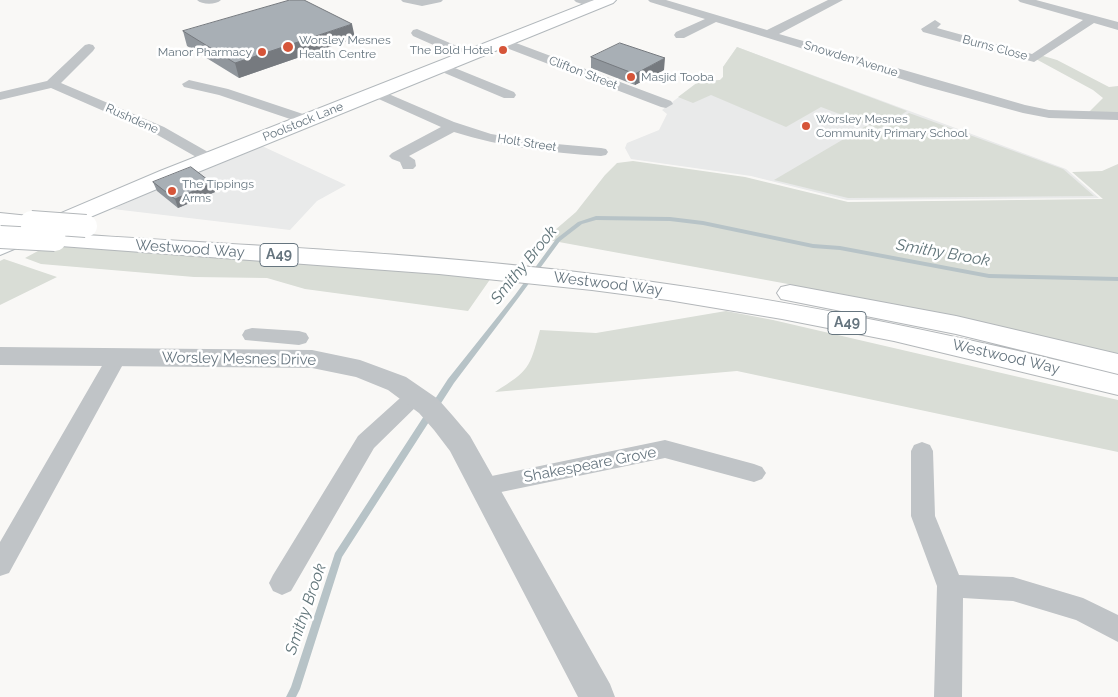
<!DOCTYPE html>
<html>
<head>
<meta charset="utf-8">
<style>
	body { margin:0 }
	canvas { display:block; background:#f9f8f6 }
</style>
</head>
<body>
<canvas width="1118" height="697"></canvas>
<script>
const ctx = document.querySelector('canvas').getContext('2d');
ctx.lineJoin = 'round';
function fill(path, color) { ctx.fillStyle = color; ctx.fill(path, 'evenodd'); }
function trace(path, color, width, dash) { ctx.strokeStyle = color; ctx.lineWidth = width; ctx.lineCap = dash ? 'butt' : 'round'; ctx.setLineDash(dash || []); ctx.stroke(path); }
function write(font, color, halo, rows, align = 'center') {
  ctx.font = font + ' Raleway,sans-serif'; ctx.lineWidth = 5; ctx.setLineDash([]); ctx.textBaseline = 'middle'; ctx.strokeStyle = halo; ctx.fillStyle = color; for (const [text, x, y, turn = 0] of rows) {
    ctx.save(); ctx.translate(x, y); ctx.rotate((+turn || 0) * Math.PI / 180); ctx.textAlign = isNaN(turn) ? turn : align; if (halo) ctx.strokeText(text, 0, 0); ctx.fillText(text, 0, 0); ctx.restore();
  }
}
fill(new Path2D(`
	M737,47L1066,169L1099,198L847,200L751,176L631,159L625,148L627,143L659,130L667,114L662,110L698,82L720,80L723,77V67Z
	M262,146L346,185L317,201L290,230L113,209L155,190Z`), '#e9eaea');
fill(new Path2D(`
	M737,47L907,111L879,129L821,107L786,127L711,95L693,103L678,97L698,82L720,80L723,77V67Z
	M1040,55L1057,60L1109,87L1118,86V115H1086L1103,98L1093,90L1034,58Z
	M909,113L1063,169L1094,196L848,198L774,180L866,126L877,132Z
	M633,161L745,177L848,202L1103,199L1072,172L1102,171L1118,164V360L788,284L548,240L555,230L576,212L605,175L617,163Z
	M49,245L491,278L468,311L305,289L267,278L194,277L41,264L25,258Z
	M4,259L57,277L0,305V261Z
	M726,311L773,320L1118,400V452L737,371L495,392C529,370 529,370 540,330L596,333Z`), '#d9ddd6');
fill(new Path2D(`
	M596,216L670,217L703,221L813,244L840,246L989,274L1118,277V281L989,278L840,250L813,248L703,225L670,221L596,220L582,224L560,241L519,297L454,383L342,557L300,689L296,697H286L291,687L335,553L448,379L515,295L556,239L578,222Z`), '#b7c3c7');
const secondary = new Path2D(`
	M594,0H616L613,3L176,181L0,255V239L160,171Z`);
const trunk = new Path2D(`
	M0,213L39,217L43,222L39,227L31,229L0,227Z
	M55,233C234,245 415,252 593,274C771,296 945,332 1118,375V395L894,341L782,319L668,300L592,290L439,274L47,245L43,240L47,235Z
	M790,285L956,316L1118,354V374L956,334L781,299L777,293L781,287Z`);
trace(secondary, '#b2b8bc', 2);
trace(trunk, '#b3b7ba', 2);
fill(new Path2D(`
	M197,0H221C216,5 202,5 197,0Z
	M401,0H443L441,2L422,6L403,2Z
	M574,0H591L600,5L594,8L576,2Z
	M648,0H666L767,30L828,0H843L779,34L1025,105L1049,110L1118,112V120L1049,118L1023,113L924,86L716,22L684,38H676L674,35L676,32L705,19L650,2Z
	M1018,0H1036L1118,22V30L1094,23L1034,62L923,32L921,29L935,20L941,24L937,28L1032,54L1083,20L1020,2Z
	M417,29L471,52L473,55L471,58H463L413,36L411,33L413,30Z
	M500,37L671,101L673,104L666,108L661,107L496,44L494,41Z
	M89,44L93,45L95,48L93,51L61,83L164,127L215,156L218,159L215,162H205L154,133L51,88L0,100V92L47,81L85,45Z
	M440,62L514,92L516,95L514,98H504L435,69L434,66L435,63Z
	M189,80L228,89L312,117L314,120L312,123H302L219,95L184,87L182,84Z
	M377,89L454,122L491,134L545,143L601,148L606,149L608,152L606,155L601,156C551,153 502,147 454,132L409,156L415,160L416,166L413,169H403L400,162L392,159L389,156L392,153L441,127L372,96L370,93L372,90Z
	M252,328L299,331L306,333L309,338L306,343L299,345L245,340L242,335L245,330Z
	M117,350L124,352L127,357L9,573L0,576V542L110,352Z
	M416,387L423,390L427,395L423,400L374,448L291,591L282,595L273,591L269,583L273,575L358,436L409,390Z
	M665,440L754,464L762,467L766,473L762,479L754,482L665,458L482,496L474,494L470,487L474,480L482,478Z
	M922,442L930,445L933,451L935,516L959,575L1013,577L1083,598L1118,615V642L1076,620L1013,601L963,598L962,697H934L937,586L911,516V451L914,445Z`), '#c0c4c7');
fill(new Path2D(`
	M0,347L312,350L360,360L406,377L438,399L453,416L470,436L610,684L615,697H578L450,451L434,430L419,413L388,390L356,377L312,368L0,365Z`), '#c0c4c7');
fill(secondary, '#fff');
fill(trunk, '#fff');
const trunkBridge = new Path2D(`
	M31,222L86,226
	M0,237L55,240`);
trace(trunkBridge, '#b3b7ba', 24, []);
trace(trunkBridge, '#fff', 22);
fill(new Path2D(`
	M183,31L355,38L239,78L187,46Z
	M591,57L664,70L635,85L591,68Z
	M153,182L215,192L178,208L157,191Z`), '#90969c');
fill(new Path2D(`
	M352,24L355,38L239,78L235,63Z
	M665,58L664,70L635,85V74Z
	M212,183L215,192L178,208L175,199Z`), '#767a7f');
const building = new Path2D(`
	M290,0H304L352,24L235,63L183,31Z
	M620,43L665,58L635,74L591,57Z
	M191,167L212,183L175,199L153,182Z`);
fill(building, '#a8afb5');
trace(building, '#767a7f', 1);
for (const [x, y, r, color] of [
	[288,47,6,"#d65539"],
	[503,50,5,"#d65539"],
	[262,52,5,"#d65539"],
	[631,77,5,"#d65539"],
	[806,126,5,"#d65539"],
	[172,191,5,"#d65539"]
]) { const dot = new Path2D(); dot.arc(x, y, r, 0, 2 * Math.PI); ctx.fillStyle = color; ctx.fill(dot); trace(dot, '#fff', 2); }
write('12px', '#66757f', '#fff', [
	["Worsley Mesnes",299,40],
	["Health Centre",299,54],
	["The Bold Hotel",493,50,"right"],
	["Manor Pharmacy",252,52,"right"],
	["Masjid Tooba",641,77],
	["Worsley Mesnes",816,119],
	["Community Primary School",816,133],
	["The Tippings",182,184],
	["Arms",182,198]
], 'left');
write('12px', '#66757f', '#fff', [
	["Burns Close",995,48,15],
	["Snowden Avenue",851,59,17],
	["Clifton Street",583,73,21],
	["Rushdene",132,119,24],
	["Poolstock Lane",303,122,-22],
	["Holt Street",527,143,9]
]);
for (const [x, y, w] of [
	[279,255,38],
	[847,323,38]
]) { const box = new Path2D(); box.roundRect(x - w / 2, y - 11.5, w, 23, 4); ctx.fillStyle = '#fff'; ctx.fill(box); trace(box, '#66757f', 1); }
write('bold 14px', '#66757f', null, [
	["A49",279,255],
	["A49",847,323]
]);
write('15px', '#66757f', '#fff', [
	["Westwood Way",190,249,4],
	["Westwood Way",608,284,7],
	["Westwood Way",1006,357,13],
	["Worsley Mesnes Drive",239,359,1],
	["Shakespeare Grove",590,465,-11]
]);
write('italic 16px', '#607479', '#fff', [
	["Smithy Brook",943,253,10],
	["Smithy Brook",524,265,-51],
	["Smithy Brook",306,609,-71]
]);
</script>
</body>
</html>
